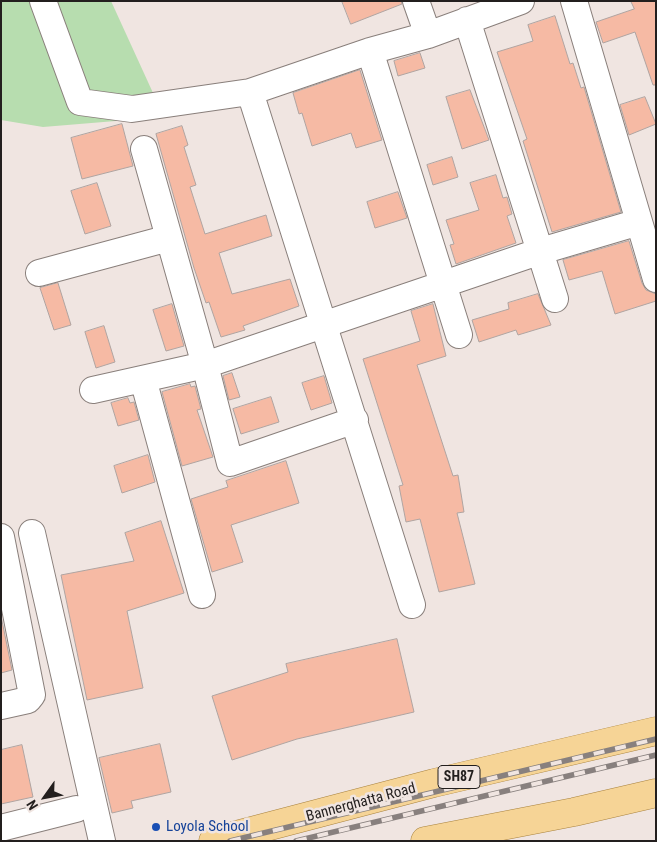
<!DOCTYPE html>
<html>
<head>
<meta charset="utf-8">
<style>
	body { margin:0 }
	#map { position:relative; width:657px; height:842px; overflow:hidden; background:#f0e5e1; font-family:"Roboto Condensed",sans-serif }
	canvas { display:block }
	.frame { position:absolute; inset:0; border:2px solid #231f1e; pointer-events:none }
	.north { position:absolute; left:20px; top:772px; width:50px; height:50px; -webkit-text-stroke:4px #f0e5e1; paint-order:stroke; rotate:238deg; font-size:14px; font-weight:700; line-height:20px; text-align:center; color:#231f1e }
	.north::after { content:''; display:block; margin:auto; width:18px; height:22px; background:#231f1e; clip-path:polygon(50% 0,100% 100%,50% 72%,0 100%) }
</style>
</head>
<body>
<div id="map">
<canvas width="657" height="842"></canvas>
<div class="frame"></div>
<div class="north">N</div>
</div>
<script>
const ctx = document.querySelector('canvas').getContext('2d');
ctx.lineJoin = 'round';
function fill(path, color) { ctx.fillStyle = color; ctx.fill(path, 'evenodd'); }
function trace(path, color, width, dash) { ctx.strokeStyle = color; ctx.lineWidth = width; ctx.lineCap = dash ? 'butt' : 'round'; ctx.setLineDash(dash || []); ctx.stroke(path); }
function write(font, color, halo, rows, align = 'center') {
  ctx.font = font + ' "Roboto Condensed",sans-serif'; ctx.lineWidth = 5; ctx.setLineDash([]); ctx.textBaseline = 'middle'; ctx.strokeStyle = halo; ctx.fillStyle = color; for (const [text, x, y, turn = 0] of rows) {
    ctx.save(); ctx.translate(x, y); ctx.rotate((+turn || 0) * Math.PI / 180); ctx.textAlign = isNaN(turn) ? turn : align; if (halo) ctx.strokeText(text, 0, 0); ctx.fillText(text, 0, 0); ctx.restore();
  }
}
fill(new Path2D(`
	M1,1H111L164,117L43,127L1,120Z`), '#b7ddaf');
const building = new Path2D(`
	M342,1H401L402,4L351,24Z
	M631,1H656V85H653L635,32L603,43L596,22L634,9Z
	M555,16L570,64L573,63L581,88L584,87L621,212L552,232L523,141L527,139L497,52L533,41L528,25Z
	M420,53L425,68L398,76L394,61Z
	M360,70L382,140L356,148L351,133L312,146L302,113L299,114L293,93Z
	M470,90L489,140L462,149L446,97Z
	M645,97L656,124L629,135L620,105Z
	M122,124L133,166L82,179L71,138Z
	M182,126L188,145L184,147L196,185L190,187L205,234L266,215L272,236L219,253L232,294L290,279L299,306L243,326L245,330L221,337L209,302L206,303L194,268L156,134Z
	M452,157L458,177L433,185L427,165Z
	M496,175L503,198L507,197L512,214L507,216L516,243L456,264L450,245L454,244L446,220L479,210L470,183Z
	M97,183L111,226L85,234L71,191Z
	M398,192L407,218L375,228L367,202Z
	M629,241L642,283L646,290L656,294V301L615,314L602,271L569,280L563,260Z
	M58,283L71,325L54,330L40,288Z
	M538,294L551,325L518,335L516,330L479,342L472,320L509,309L508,303Z
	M172,304L184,346L166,351L153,310Z
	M433,304L446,356L417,365L453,476L458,475L464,512L457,513L475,584L439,592L420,519L406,522L399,486L403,485L363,359L420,341L411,311Z
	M104,326L115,362L96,368L85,332Z
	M232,373L240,397L229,400L223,376Z
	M324,376L332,403L311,410L302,383Z
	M190,384L191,387L195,386L201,409L197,410L213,457L182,466L162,392Z
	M271,397L279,422L241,434L233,409Z
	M128,398L130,403L134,402L139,420L118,426L111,403Z
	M148,455L155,482L122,493L114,466Z
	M286,461L299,503L231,525L243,562L212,572L191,499L228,487L226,481Z
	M161,521L184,593L127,611L143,688L87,700L61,575L134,561L125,533Z
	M1,616L12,670L1,673Z
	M397,639L414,712L297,739L232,760L212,696L288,672L286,664Z
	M160,744L171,792L131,801L133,808L112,813L99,758Z
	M22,745L33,797L1,804V750Z`);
fill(building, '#f6baa4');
trace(building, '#afa4a1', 1);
const minor = new Path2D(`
	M43,1L80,102L132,109L250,92L370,51L428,35L521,1
	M416,1L428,35
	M574,1L656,279
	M467,20L555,299
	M370,51L459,335
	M250,92L412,605
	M144,149L205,365L230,463L355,420
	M39,273L169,238
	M143,379L202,595
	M93,390L205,365L541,251L639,222
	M32,533L102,841
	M1,537L32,695L28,700L1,706
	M1,828L76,809`);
const major = new Path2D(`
	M213,841L434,783L656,731
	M425,841L574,812L656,793`);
trace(minor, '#897f7b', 28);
trace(major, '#a8823e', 29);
trace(minor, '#fff', 26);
trace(major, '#f6d496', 28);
const rail = new Path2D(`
	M230,841L656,739
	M296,841L656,755`);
trace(rail, '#88807e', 5.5);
trace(rail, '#f0e5e1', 4, [11]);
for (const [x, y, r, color] of [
	[156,827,5,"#1a4fb4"]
]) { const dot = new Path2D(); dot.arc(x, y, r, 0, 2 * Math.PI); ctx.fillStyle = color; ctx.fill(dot); trace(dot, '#f0e5e1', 2); }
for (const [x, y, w] of [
	[459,777,42]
]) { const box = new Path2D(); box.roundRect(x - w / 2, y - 11.5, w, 23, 4); ctx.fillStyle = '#f0e5e1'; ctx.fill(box); trace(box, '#231f1e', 1); }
write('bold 14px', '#231f1e', null, [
	["SH87",459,777]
]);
write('15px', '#231f1e', '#f0e5e1', [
	["Bannerghatta Road",361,803,-15]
]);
write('15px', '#164399', '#f0e5e1', [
	["Loyola School",166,827]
], 'left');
</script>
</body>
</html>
